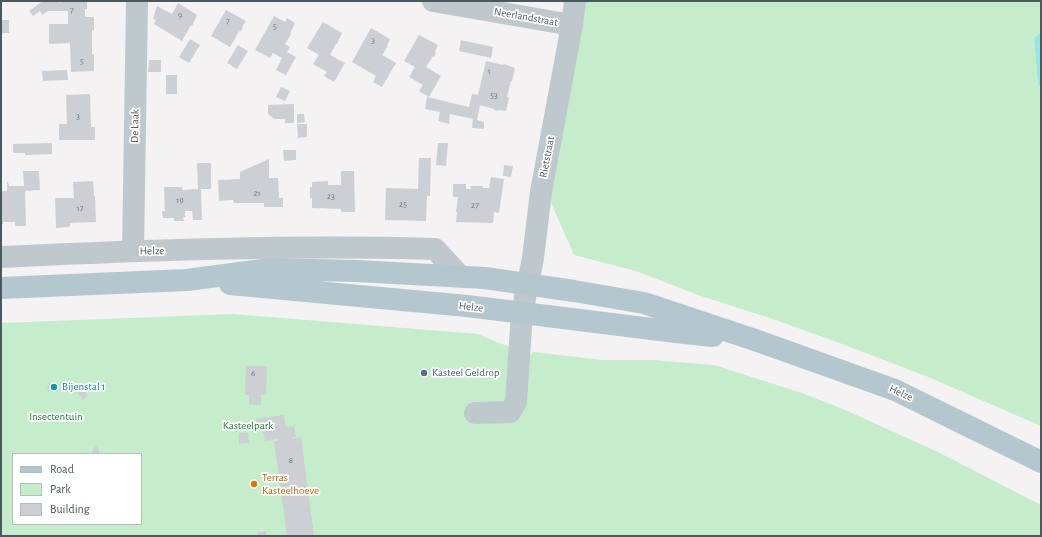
<!DOCTYPE html>
<html>
<head>
<meta charset="utf-8">
<style>
	body { margin:0 }
	#map { position:relative; width:1042px; height:537px; overflow:hidden; background:#f4f2f2; font-family:"Alegreya Sans",sans-serif }
	canvas { display:block }
	.frame { position:absolute; inset:0; border:2px solid #4b595e; pointer-events:none }
	.legend { position:absolute; left:12px; top:453px; width:130px; height:72px; box-sizing:border-box; background:#fff; border:1px solid #b7bdbf; margin:0; padding:5px 7px; list-style:none; font-size:12px; color:#4b595e }
	.legend li { display:flex; align-items:center; gap:8px; height:20px }
	.legend b { width:20px; border:1px solid #b7bdbf }
</style>
</head>
<body>
<div id="map">
<canvas width="1042" height="537"></canvas>
<div class="frame"></div>
<ul class="legend">
<li><b style="height:5px;background:#b4c7ce"></b>Road</li>
<li><b style="height:11px;background:#c5edcb"></b>Park</li>
<li><b style="height:11px;background:#ccd0d4"></b>Building</li>
</ul>
</div>
<script>
const ctx = document.querySelector('canvas').getContext('2d');
ctx.lineJoin = 'round';
function fill(path, color) { ctx.fillStyle = color; ctx.fill(path, 'evenodd'); }
function trace(path, color, width, dash) { ctx.strokeStyle = color; ctx.lineWidth = width; ctx.lineCap = dash ? 'butt' : 'round'; ctx.setLineDash(dash || []); ctx.stroke(path); }
function write(font, color, halo, rows, align = 'center') {
  ctx.font = font + ' "Alegreya Sans",sans-serif'; ctx.lineWidth = 3.5; ctx.setLineDash([]); ctx.textBaseline = 'middle'; ctx.strokeStyle = halo; ctx.fillStyle = color; for (const [text, x, y, turn = 0] of rows) {
    ctx.save(); ctx.translate(x, y); ctx.rotate((+turn || 0) * Math.PI / 180); ctx.textAlign = isNaN(turn) ? turn : align; if (halo) ctx.strokeText(text, 0, 0); ctx.fillText(text, 0, 0); ctx.restore();
  }
}
fill(new Path2D(`
	M583,1H1041V32L1034,38L1038,84L1041,88V426L926,376L842,344L776,320L698,295L636,271L574,255L549,198Z
	M233,314L478,334L494,341L531,355L533,352L603,360H653L714,365L802,393L843,409L938,452L1041,505V536H1V323ZM13,454H141V524H13Z`), '#c5edcb');
fill(new Path2D(`
	M1041,32V88L1038,84L1034,38Z`), '#95e6e4');
fill(new Path2D(`
	M43,1H59L60,3L64,1H87V9H85V17H94V30H92V54H94V71L71,72L70,43L49,44V24H68V11H48L42,15L40,11L33,16L29,11Z
	M178,3L197,15L192,26L191,25L182,41L154,24L156,20L153,19L157,6L172,14Z
	M226,10L246,21L242,27L243,28L240,32L239,31L230,47L211,36Z
	M274,16L285,22L287,18L295,23L290,34H291L285,44L290,47L287,52L296,57L286,75L276,70L282,58L273,53L270,58L255,50Z
	M2,20H9V33H2Z
	M323,22L342,33L337,44H336L330,55L345,63L334,82L324,76L327,72L313,64L319,55L307,48Z
	M371,28L390,39L387,46H388L382,55L396,63L382,87L373,82L376,76L352,62Z
	M419,35L438,45L435,52L436,53L434,57L433,56L426,67L441,76L429,97L419,91L423,85L409,77L415,67L404,61Z
	M190,39L200,45L189,63L179,57Z
	M461,40L493,47L491,58L459,51Z
	M238,45L248,51L237,69L227,63Z
	M149,60H161V72H148Z
	M486,61L503,65L504,64L515,68L512,81H511L507,97L509,98L506,111L498,110V111L494,110V109L480,105L477,120L484,122V129L472,128L473,119L450,114L449,124L438,121L440,112L425,109L427,97L469,107L472,94L478,95Z
	M67,70L68,80L43,81L42,71Z
	M166,75H177V94H166Z
	M281,87L290,91L285,101L276,97Z
	M90,94L91,127H95V140H59V124H67L66,95Z
	M294,104V123H285V119H274L268,114V105Z
	M297,114H304L305,122L297,123Z
	M297,124H307V137L298,138Z
	M52,143V154L25,155V153H13V144Z
	M438,143H448L446,166L436,165Z
	M283,150H296V160L284,161Z
	M419,158H431L430,196H427L426,221L385,220L386,188L418,189Z
	M269,159V178H278L279,198H283V207H264V203H234L233,200L219,201L218,180L240,179V172Z
	M197,163H211V189H201L202,220H193L192,211H185V217H183L184,221H174V218H163L162,211H165L164,187H182L183,190L198,189Z
	M504,165L513,166L511,177L503,176Z
	M23,171H39L40,190L25,191L26,226H15V222H3V224H1V191H7V182H8L9,186H24Z
	M341,171H354L355,212H341V209L312,208V198H310V187H312V182L328,181V185H341Z
	M491,177L504,179L499,213L494,212L493,223L456,222L457,212H456L458,197H453V184H466V189H471L470,186H483V188H489Z
	M93,181L94,196H95L96,222L70,223V226H69V227L56,228L55,198H74L73,182Z
	M246,366H267L266,395H261V405H249V395H245Z
	M49,383L60,385L58,392L47,390Z
	M82,388L88,396L83,400L77,392Z
	M284,415L286,427L294,426L296,437L292,438V439L301,437L314,536H287L274,441H277V439L265,441L263,430H258L256,419Z
	M239,433H248L249,443L239,444Z
	M96,446L98,448L99,450V453L93,454L92,453L93,449Z
	M266,531V536H258L257,533Z`), '#ccd0d4');
trace(new Path2D(`
	M433,1L572,25
	M133,251L137,1
	M1,257C146,250 291,245 435,249L460,276
	M475,413L510,412L516,402L522,313L533,258L541,192L572,25L575,1`), '#bfc9cd', 22);
trace(new Path2D(`
	M230,284L467,306L676,332L713,336
	M1,288L187,280L270,269L357,271L485,278L574,291L644,303L755,340L895,390L1041,462`), '#b4c7ce', 22);
for (const [x, y, r, color] of [
	[424,373,4,"#5c6f8a"],
	[54,387,4,"#0f9aa8"],
	[254,484,4,"#e8710a"]
]) { const dot = new Path2D(); dot.arc(x, y, r, 0, 2 * Math.PI); ctx.fillStyle = color; ctx.fill(dot); trace(dot, '#fff', 1.5); }
write('9px', '#6b777c', null, [
	["7",72,10],
	["9",180,15],
	["7",228,21],
	["5",275,26],
	["3",373,40],
	["5",82,61],
	["1",489,71],
	["53",494,95],
	["3",78,116],
	["21",257,193],
	["23",331,196],
	["19",180,200],
	["25",403,204],
	["27",475,205],
	["17",80,208],
	["6",253,373],
	["8",291,460]
]);
write('11px', '#4b595e', '#fff', [
	["Neerlandstraat",526,17,10],
	["De Laak",135,126,-89],
	["Rietstraat",547,157,-79],
	["Helze",152,251,-1],
	["Helze",471,307,6],
	["Helze",901,393,24]
]);
write('11px', '#4e5e75', '#fff', [
	["Kasteel Geldrop",432,373]
], 'left');
write('11px', '#0d838f', '#fff', [
	["Bijenstal 1",62,387]
], 'left');
write('11px', '#1f7b37', '#fff', [
	["Insectentuin",56,417],
	["Kasteelpark",248,426]
]);
write('11px', '#c56008', '#fff', [
	["Terras",262,478],
	["Kasteelhoeve",262,491]
], 'left');
</script>
</body>
</html>
